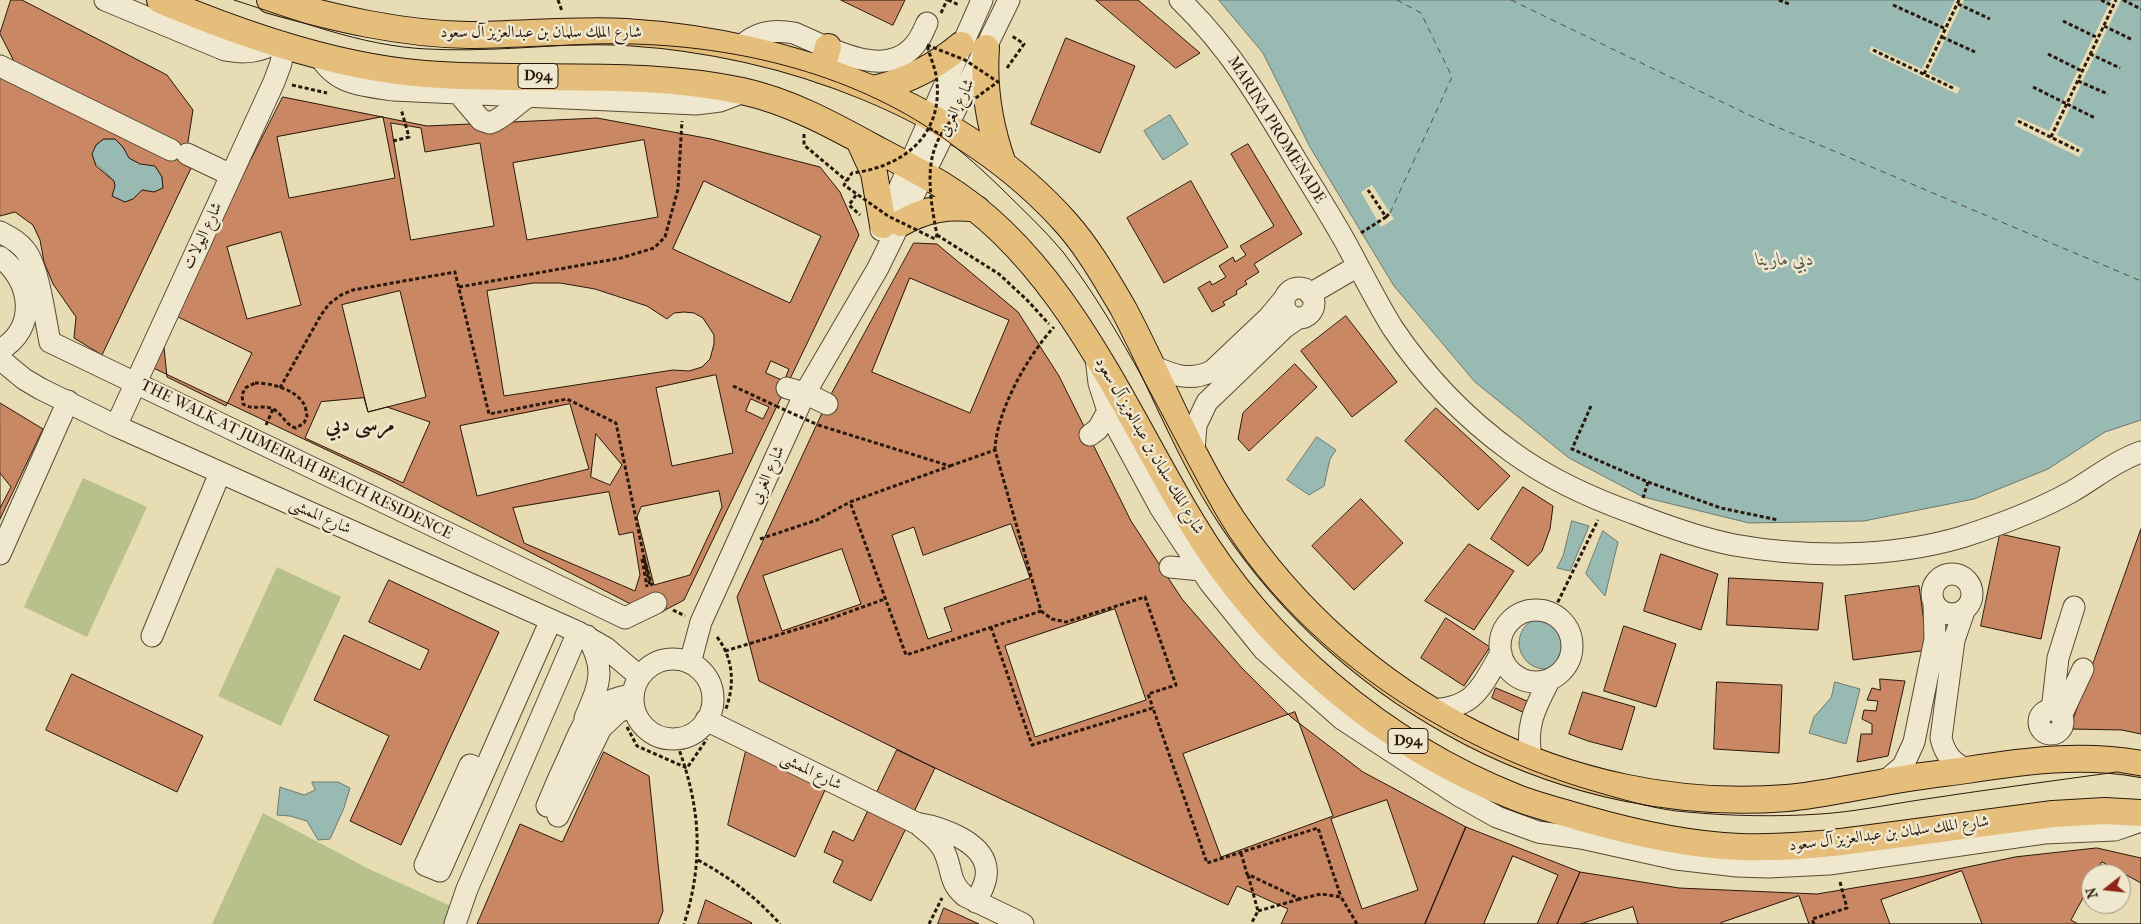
<!DOCTYPE html>
<html>
<head>
<meta charset="utf-8">
<style>
	body { margin:0 }
	#map { position:relative; width:2141px; height:924px; overflow:hidden; background:#e8dcb4; font-family:"IM FELL French Canon",serif }
	canvas { display:block }
	.north { position:absolute; left:2081px; top:864px; width:50px; height:50px; box-sizing:border-box; background:#f0e8ce; border:1px solid #a09580; border-radius:50%; rotate:254deg; font-size:14px; font-weight:700; line-height:20px; text-align:center; color:#29190c }
	.north::after { content:''; display:block; margin:auto; width:18px; height:22px; background:#8f2418; clip-path:polygon(50% 0,100% 100%,50% 72%,0 100%) }
</style>
</head>
<body>
<div id="map">
<canvas width="2141" height="924"></canvas>
<div class="north">N</div>
</div>
<script>
const ctx = document.querySelector('canvas').getContext('2d');
ctx.lineJoin = 'round';
function fill(path, color) { ctx.fillStyle = color; ctx.fill(path, 'evenodd'); }
function trace(path, color, width, dash) { ctx.strokeStyle = color; ctx.lineWidth = width; ctx.lineCap = dash ? 'butt' : 'round'; ctx.setLineDash(dash || []); ctx.stroke(path); }
function write(font, color, halo, rows, align = 'center') {
  ctx.font = font + ' "IM FELL French Canon",Amiri,serif'; ctx.lineWidth = 5; ctx.setLineDash([]); ctx.textBaseline = 'middle'; ctx.strokeStyle = halo; ctx.fillStyle = color; for (const [text, x, y, turn = 0] of rows) {
    ctx.save(); ctx.translate(x, y); ctx.rotate((+turn || 0) * Math.PI / 180); ctx.textAlign = isNaN(turn) ? turn : align; if (halo) ctx.strokeText(text, 0, 0); ctx.fillText(text, 0, 0); ctx.restore();
  }
}
fill(new Path2D(`
	M83,478L147,507L87,637L24,607Z
	M277,567L341,597L281,726L218,696Z
	M263,813L369,869L464,912L459,924H212Z`), '#b8c08b');
const water = new Path2D(`
	M1219,0H2141V420L2105,432L2048,469L1974,499L1864,521L1749,523L1643,497L1569,458L1475,382L1394,286L1310,147L1263,53Z
	M1170,115L1188,144L1163,160L1144,131Z
	M104,139H115C133,157 126,162 155,166L162,177L163,188L154,192L142,190L133,199L125,202L112,196C113,192 115,187 114,184C111,169 73,160 104,139Z
	M1317,437L1336,450L1330,459L1324,486L1309,495L1287,480Z
	M1572,521L1589,526L1570,571L1557,568L1563,556Z
	M1603,531L1618,542L1605,596L1586,574Z
	M1519 643a26 26 0 1 1 52 0a26 26 0 1 1-52 0Z
	M1835,682L1860,689L1846,744L1809,733L1814,717L1831,698Z
	M312,782H338L350,788L344,808L330,839L318,840L307,821L290,816L277,815L280,787L304,795L315,790Z`);
fill(water, '#98bab3');
trace(water, '#6c7a70', 1);
fill(new Path2D(`
	M1955,0H1964L1929,73L1960,88L1957,94L1869,52L1871,46L1922,69Z
	M2111,0H2121L2057,135L2084,149L2079,157L2014,125L2018,117L2049,131Z
	M1372,185L1394,219L1381,227L1361,192Z`), '#e8dcb4');
trace(new Path2D(`
	M1511,0L1751,116L2141,281
	M1390,213L1452,77L1421,13L1397,0`), '#505146', 1, [6, 5]);
const building = new Path2D(`
	M11,0H22L167,75L193,110L187,148L18,69L0,34Z
	M841,0H905L893,25Z
	M1096,0H1138L1200,53L1176,68Z
	M1066,38L1135,66L1100,153L1031,124Z
	M0,72L193,164L102,355L74,338L76,317L53,284L44,262L40,240L33,225L15,212L0,216ZM104,139H115L123,147L129,158L140,164L155,166L162,177L163,188L154,192L142,190L133,199L125,202L112,196L115,186L114,181L96,166L92,154L96,145Z
	M283,97L427,126L597,118L711,139L820,167L840,192L859,235L684,600L654,616L382,476L147,365Z
	M383,117L395,178L289,198L277,137Z
	M391,123L421,128L425,152L480,143L494,226L411,240Z
	M644,140L658,217L527,240L513,163Z
	M1248,144L1302,234L1254,264L1259,272L1245,281L1247,284L1236,291L1237,294L1223,302L1225,305L1212,312L1198,288L1210,281L1212,285L1226,277L1219,266L1233,257L1235,262L1246,255L1240,246L1274,226L1231,154Z
	M704,181L821,236L790,303L673,249Z
	M1191,181L1228,247L1164,283L1127,218Z
	M281,232L301,305L247,319L227,247Z
	M914,243L937,244L1018,312L1059,376L1131,521L1182,599L1241,667L1291,717L1363,772L1466,827L1425,924H1281L1288,909L1237,886L1228,905L935,768L759,681L737,597L829,398Z
	M910,278L1009,320L970,413L872,372Z
	M534,283H560L595,289L647,306L667,319L674,313L684,312L694,313L703,318L714,335V344L710,359L702,367L689,371L673,370L504,396L487,291Z
	M400,291L426,397L368,412L342,305Z
	M174,315L252,353L226,406L167,377L163,337Z
	M1346,316L1397,382L1352,417L1301,351Z
	M771,361L789,369L784,381L766,373Z
	M1295,364L1317,387L1249,451L1238,439L1243,413Z
	M716,375L733,453L672,466L656,388Z
	M364,398L368,412L387,407L430,422L403,483L305,438L321,402Z
	M751,399L769,407L763,419L746,411Z
	M0,403L43,429L0,519Z
	M570,404L589,469L477,496L460,426Z
	M1436,408L1510,476L1478,510L1405,441Z
	M596,434L622,465L610,485L591,477Z
	M0,473L11,487L0,508Z
	M1523,487L1553,506L1550,529L1542,551L1528,566L1491,539Z
	M719,491L722,507L690,575L654,585L637,517L641,507Z
	M609,492L619,535L633,532L640,575L635,591L524,543L513,508Z
	M1361,499L1403,543L1354,590L1312,546Z
	M1011,524L1030,578L944,608L952,631L928,639L892,535L914,527L923,555Z
	M2141,529V734L2122,730L2070,729Z
	M2000,534L2060,547L2041,639L1981,626Z
	M1469,544L1514,571L1474,630L1425,601Z
	M842,549L861,604L782,631L763,576Z
	M1661,554L1718,574L1701,630L1644,611Z
	M1729,578L1823,583L1818,630L1727,625Z
	M389,580L499,632L401,845L350,821L389,736L314,700L344,635L420,670L429,650L369,622Z
	M1919,586L1928,650L1853,660L1845,596Z
	M1115,609L1146,700L1035,737L1005,646Z
	M1446,618L1490,647L1464,686L1421,658Z
	M1624,626L1676,644L1656,707L1604,691Z
	M72,674L203,736L177,792L46,730Z
	M1880,679L1905,681L1888,756L1857,762L1861,734H1872V724L1862,719L1864,710L1876,711L1878,701L1867,700L1872,688L1880,690Z
	M1717,682L1782,685L1779,753L1714,749Z
	M1496,688L1534,704L1529,715L1492,698Z
	M1583,692L1635,707L1622,750L1588,741L1569,734Z
	M1295,712L1333,816L1221,857L1183,754Z
	M897,750L935,768L871,901L833,882L843,861L824,852L833,831L853,841Z
	M746,751L825,790L795,857L728,825Z
	M604,752L649,776L663,911L658,924H477L520,824L562,842Z
	M1387,800L1418,890L1362,909L1331,819Z
	M1466,827L1580,872L1557,924H1425Z
	M2097,848L2141,858V924H1557L1580,872L1679,888L1817,894L1920,877L2015,857ZM2091,874H2121V904H2091Z
	M1513,856L1558,875L1537,924H1484Z
	M2102,862L2141,883V924H2078L2071,920L2091,883V904H2121V874H2095Z
	M1962,871L1982,924H1890L1881,900Z
	M1799,896L1809,924H1721V923Z
	M706,900L752,923L751,924H698Z
	M1633,907L1638,924H1581Z
	M944,908L979,924H938Z`);
fill(building, '#c98764');
trace(building, '#29190c', 1);
const minor = new Path2D(`
	M105,0L225,50C245,54 260,52 277,42
	M1180,0C1229,47 1262,102 1296,160C1313,188 1331,216 1347,245C1362,273 1376,301 1392,327C1424,375 1465,418 1512,452C1549,479 1591,498 1633,513C1666,526 1699,538 1734,545C1808,558 1890,558 1962,537C1999,525 2037,511 2071,492C2094,479 2115,461 2141,452
	M740,47C756,32 772,29 794,33C826,46 881,79 911,49C919,42 923,32 927,23
	M318,54C336,85 360,85 393,90L696,104L720,101L744,92
	M0,66L171,150
	M459,94L481,120L490,123C503,119 516,104 529,96
	M187,154L231,175
	M881,230L982,0
	M0,232C9,237 18,241 25,250C39,267 45,319 50,342L625,618L656,603
	M0,257C32,281 38,328 0,350
	M1284 303a15 15 0 1 1 30 0a15 15 0 1 1-30 0Z
	M1310,294L1358,266
	M1096,358L1099,383L1108,411L1161,509L1210,583L1264,650L1342,719L1458,795L1497,817L1538,832L1581,838L1676,859L1737,866L1768,867L1829,864L2044,833L2115,830L2141,821
	M0,359L24,379L41,389L116,426L578,632L606,648L639,676
	M1152,366C1173,375 1190,382 1212,371L1269,317L1284,299
	M787,388L805,393L827,404
	M116,426L274,82L281,63L284,44
	M1090,435L1098,429L1108,411
	M1194,451L1196,425L1207,402L1285,327L1298,318
	M0,554L68,401
	M1170,567L1201,570
	M1932 594a20 20 0 1 1 40 0a20 20 0 1 1-40 0Z
	M1500 646a36 36 0 1 1 72 0a36 36 0 1 1-72 0Z
	M1964,611L1954,640L1941,738C1945,755 1953,764 1969,770
	M152,636L220,473
	M633 699a40 40 0 1 1 80 0a40 40 0 1 1-80 0Z
	M690,663L701,622L805,393L878,268L1009,0
	M1429,710C1475,708 1480,689 1501,653
	M2052,710L2058,658L2074,607
	M2039 722a12 12 0 1 1 24 0a12 12 0 1 1-24 0Z
	M2061,716L2083,669
	M585,718C599,685 607,670 587,636
	M706,720L916,823C941,827 991,843 986,877C985,885 980,894 976,902
	M1532,761C1524,727 1535,708 1550,679
	M484,771L470,765L425,865L440,871L551,620
	M1884,782L1903,766L1914,742L1935,639L1934,604
	M547,806C554,789 561,773 569,756C584,721 591,701 633,695
	M558,816L601,728L618,712L633,706
	M920,826C929,833 939,840 944,851C953,870 948,882 965,896L1023,924
	M455,924L467,889L578,632`);
const major = new Path2D(`
	M160,0C246,36 347,71 441,75C541,81 643,70 742,91C792,102 836,127 880,151C901,162 922,173 942,185C1062,258 1121,405 1191,521C1263,643 1383,745 1515,797C1537,806 1560,811 1582,818C1634,833 1686,845 1740,847C1774,848 1807,846 1841,842L2053,814L2105,811L2141,813
	M270,0C334,18 401,34 468,35C521,35 573,29 626,32C784,42 960,103 1067,224C1089,249 1106,279 1123,308C1160,377 1188,453 1232,519C1353,701 1568,816 1787,798C1819,795 1849,788 1880,783C1909,777 1938,774 1967,770C2025,761 2082,753 2141,764
	M986,48C983,89 989,125 1003,164
	M821,70L828,47
	M874,89C908,81 935,67 961,45
	M859,140L874,173L883,225
	M901,223C926,209 949,205 977,209`);
trace(minor, '#594a36', 23);
trace(major, '#29190c', 28);
trace(new Path2D(`
	M558,0L562,11
	M948,0L959,5
	M1779,0L1789,4
	M2101,0L2113,6
	M2123,0L2141,9
	M1958,4L1990,19
	M1893,5L1946,29
	M941,13L947,0
	M2063,21L2098,38
	M2104,26L2133,40
	M1942,37L1975,52
	M1873,50L1955,89
	M2048,54L2082,71
	M2090,54L2120,68
	M1007,68L1024,44L1012,36
	M1924,74L1959,0
	M2078,81L2108,94
	M292,85L327,93
	M2033,87L2067,104
	M2067,104L2095,118
	M2018,121L2079,151
	M804,134V145L847,181
	M2051,137L2116,0
	M393,141L409,137L401,109
	M856,195L849,205L860,215
	M1386,217L1390,213
	M1361,233L1386,217L1368,190
	M937,235L999,274L1027,300L1049,324
	M459,287L621,258L654,248L665,237L678,189L682,121
	M255,383C271,383 295,389 304,404C306,407 306,412 307,416L304,423L296,428C285,425 283,414 273,409C262,404 253,411 243,404L242,395L245,388Z
	M733,386L776,406
	M280,388L321,315L329,304L341,295L353,290L455,272L489,414L567,399L616,423L650,586
	M1591,406L1572,449L1648,482L1643,498
	M266,425L273,409
	M818,425L950,466L850,502L906,655L1041,611L995,450L950,466
	M995,450C996,412 1028,355 1054,327
	M1648,482L1721,508L1778,520
	M760,539L817,520L850,502
	M644,558L652,586
	M642,559L647,587
	M673,610L685,616
	M1041,611L1052,619L1066,622L1145,597L1176,685L1148,694L1153,708
	M1552,614L1598,520
	M991,627L1032,745L1153,708L1207,863L1318,828L1341,897
	M717,637C734,659 735,686 725,711
	M725,651L821,622L885,599
	M627,727L637,746L687,768L707,739
	M675,739C700,802 705,858 684,924
	M1241,853L1247,874L1300,899L1321,894L1341,897L1357,924
	M698,860C729,877 756,897 780,924
	M1248,875L1258,911L1251,924
	M1258,911L1300,899
	M929,924L942,898
	M1814,924L1812,919L1847,908L1840,882`), '#29190c', 3, [4, 2.5]);
trace(minor, '#f0e8ce', 21);
trace(major, '#e4be7a', 26);
trace(new Path2D(`
	M234,0C297,20 361,46 427,49C483,52 538,46 594,44C707,41 827,64 924,125C952,142 977,165 1001,188C1022,209 1044,229 1063,252C1124,332 1165,424 1214,511C1293,650 1449,751 1600,793C1628,801 1658,810 1687,812C1730,816 1776,817 1820,814C1853,812 1886,805 1919,800C1985,790 2051,781 2117,772L2141,776`), '#29190c', 1);
trace(new Path2D(`
	M927,45L965,60L998,82C929,129 921,154 937,235L935,239L888,216L844,185L852,173C902,167 942,137 937,82C936,69 930,57 927,45Z
	M929,128L941,135
	M776,406L818,425`), '#29190c', 3, [4, 2.5]);
for (const [x, y, w] of [
	[538,76,40],
	[1408,741,40]
]) { const box = new Path2D(); box.roundRect(x - w / 2, y - 12.5, w, 25, 4); ctx.fillStyle = '#f0e8ce'; ctx.fill(box); trace(box, '#29190c', 1); }
write('bold 15px', '#29190c', null, [
	["D94",538,76],
	["D94",1408,741]
]);
write('16px', '#29190c', '#f0e8ce', [
	["شارع الملك سلمان بن عبدالعزيز آل سعود",541,33],
	["شارع الغربى",957,108,-64],
	["MARINA PROMENADE",1276,130,58],
	["شارع اليولات",203,236,-65],
	["شارع الملك سلمان بن عبدالعزيز آل سعود",1149,446,60],
	["THE WALK AT JUMEIRAH BEACH RESIDENCE",296,460,26],
	["شارع الغربى",768,475,-66],
	["شارع الممشى",320,517,24],
	["شارع الممشى",811,772,26],
	["شارع الملك سلمان بن عبدالعزيز آل سعود",1889,834,-7]
]);
write('italic 18px', '#505146', '#f0e8ce', [
	["دبي مارينا",1785,261]
]);
write('bold 21px', '#29190c', '#f0e8ce', [
	["مرسى دبي",360,426]
]);
</script>
</body>
</html>
